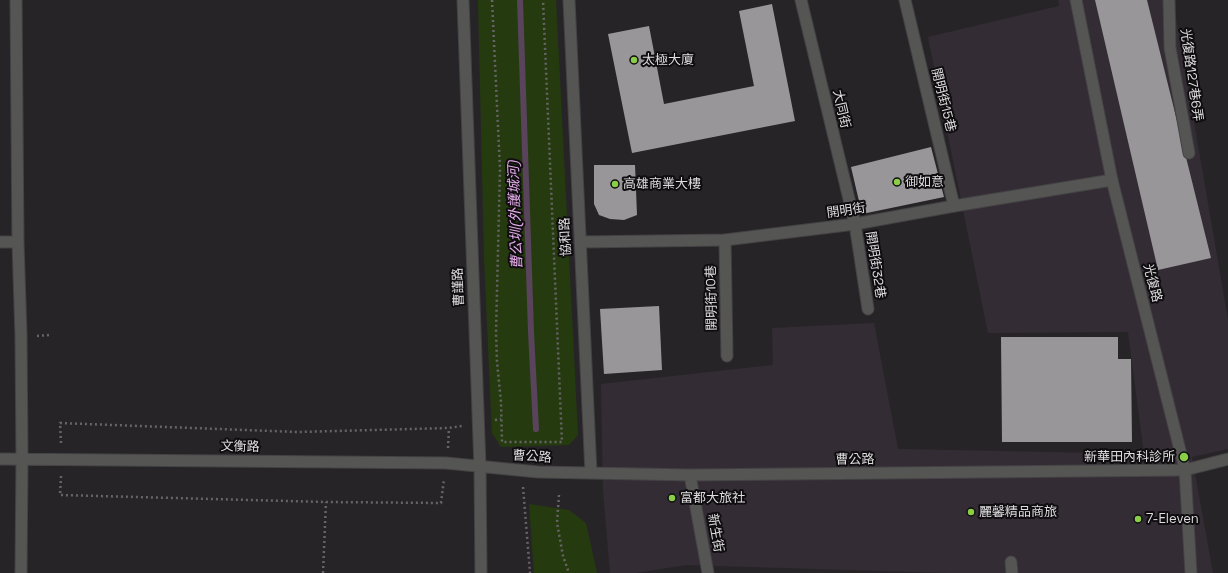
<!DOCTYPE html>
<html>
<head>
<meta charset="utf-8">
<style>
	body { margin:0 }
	canvas { display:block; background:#272427 }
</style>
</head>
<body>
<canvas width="1228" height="573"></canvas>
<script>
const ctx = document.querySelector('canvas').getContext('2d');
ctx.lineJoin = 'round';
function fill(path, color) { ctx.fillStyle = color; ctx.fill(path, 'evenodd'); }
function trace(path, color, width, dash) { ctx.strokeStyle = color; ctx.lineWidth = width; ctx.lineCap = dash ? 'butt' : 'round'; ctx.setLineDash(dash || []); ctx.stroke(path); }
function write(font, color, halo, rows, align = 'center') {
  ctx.font = font + ' "Space Grotesk","Noto Sans TC",sans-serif'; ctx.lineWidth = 4; ctx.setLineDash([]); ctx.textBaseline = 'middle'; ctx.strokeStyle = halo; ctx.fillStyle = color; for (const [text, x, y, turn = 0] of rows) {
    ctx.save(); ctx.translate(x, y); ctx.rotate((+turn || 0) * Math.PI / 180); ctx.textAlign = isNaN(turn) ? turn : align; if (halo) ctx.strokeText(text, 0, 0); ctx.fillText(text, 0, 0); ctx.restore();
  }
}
fill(new Path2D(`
	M1058,0H1173L1228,320V449L1192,457L1213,573H950L686,565L636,573H610L603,490L601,384L773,365L772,328L874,323L898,449L1144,454L1128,332L988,333L928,37L1059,6Z`), '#332c34');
fill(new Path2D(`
	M478,0H556L578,435L569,445L501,447L492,433L484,258Z
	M529,504L569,510L586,523L597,573H534Z`), '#253b0f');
trace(new Path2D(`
	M520,0L531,332L536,429`), '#59445b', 6);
fill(new Path2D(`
	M1095,0H1147L1211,258L1158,270Z
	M772,4L795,121L632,153L608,34L649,26L664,104L754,86L739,11Z
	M931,147L944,197L862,214L851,167Z
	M594,165H635L637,215L624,220L610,219L599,215L594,204Z
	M659,306L662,370L604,374L600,309Z
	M1001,337H1118V359H1131L1132,442H1002Z`), '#99969a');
const service = new Path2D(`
	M801,0L855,224L868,309
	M905,0L954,206
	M1169,0L1170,48L1189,153
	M725,240L727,356
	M1011,562L1012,573`);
const minor = new Path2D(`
	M16,0L18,242L21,336L22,459L21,573
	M463,0L480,467L481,573
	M569,0L591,473
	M0,242H18
	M580,242L725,240L855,224L954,206L1112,180
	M0,459L446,463L538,472L690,475L1185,470L1228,459
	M690,475L708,573`);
const tertiary = new Path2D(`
	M1076,0L1112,180L1185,470L1191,573`);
trace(service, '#444244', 13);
trace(minor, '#444244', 13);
trace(tertiary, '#444244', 13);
trace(new Path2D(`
	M492,0L500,169L496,332L497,362L501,402L502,442H562L543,0
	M37,336L49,335
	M495,420L501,419
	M61,443L60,423L298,432L449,428L462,426
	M448,448L449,428
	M61,476L60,495L326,502L441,503L444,479
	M523,487L530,573
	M559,495L557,523L563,556L569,573
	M323,573L326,502`), '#676467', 2.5, [2, 3]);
trace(service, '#555654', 11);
trace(minor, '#555654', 11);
trace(tertiary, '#555654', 11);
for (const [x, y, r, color] of [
	[634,60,4,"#8ace47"],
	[897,182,4,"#8ace47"],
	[615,184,4,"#8ace47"],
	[1184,457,5,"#8ace47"],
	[672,498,4,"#8ace47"],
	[971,512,4,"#8ace47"],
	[1138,519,4,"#8ace47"]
]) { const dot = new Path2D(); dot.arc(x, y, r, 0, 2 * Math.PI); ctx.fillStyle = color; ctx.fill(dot); trace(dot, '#0f0d0f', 1.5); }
write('13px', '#dfdddf', '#0f0d0f', [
	["太極大廈",642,60],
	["御如意",905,182],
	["高雄商業大樓",623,184],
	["新華田內科診所",1175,457,"right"],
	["富都大旅社",680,498],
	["麗馨精品商旅",979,512],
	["7-Eleven",1146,519]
], 'left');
write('13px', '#dfdddf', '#0f0d0f', [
	["光復路127巷6弄",1191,75,82],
	["開明街15巷",943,100,76],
	["大同街",841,109,77],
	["開明街",846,211,-8],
	["協和路",566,237,-93],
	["開明街32巷",875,265,81],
	["光復路",1152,283,76],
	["曹謹路",459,287,-92],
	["開明街10巷",712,298,-91],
	["文衡路",240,447,1],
	["曹公路",532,457,4],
	["曹公路",855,460,-1],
	["新生街",715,533,80]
]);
write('italic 14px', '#e4ace9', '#0f0d0f', [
	["曹公圳(外護城河)",516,215,-92]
]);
</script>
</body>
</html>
